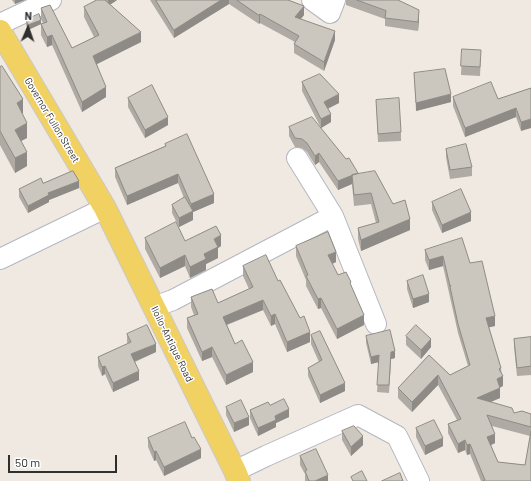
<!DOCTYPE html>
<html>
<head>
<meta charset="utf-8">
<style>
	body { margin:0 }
	#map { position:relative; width:531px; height:481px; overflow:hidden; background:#efe9e1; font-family:Barlow,sans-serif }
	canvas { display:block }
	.north { position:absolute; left:8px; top:8px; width:40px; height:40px; -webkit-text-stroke:3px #fff; paint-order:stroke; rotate:2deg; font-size:11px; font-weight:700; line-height:16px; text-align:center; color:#2e2e2e }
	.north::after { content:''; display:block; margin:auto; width:14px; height:18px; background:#2e2e2e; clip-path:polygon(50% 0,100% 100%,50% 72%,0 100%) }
	.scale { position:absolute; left:8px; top:455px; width:109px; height:18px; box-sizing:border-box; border:2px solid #2e2e2e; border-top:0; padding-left:5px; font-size:12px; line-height:14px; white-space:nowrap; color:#2e2e2e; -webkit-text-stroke:3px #fff; paint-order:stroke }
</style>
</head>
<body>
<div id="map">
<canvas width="531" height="481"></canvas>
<div class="north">N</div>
<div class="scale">50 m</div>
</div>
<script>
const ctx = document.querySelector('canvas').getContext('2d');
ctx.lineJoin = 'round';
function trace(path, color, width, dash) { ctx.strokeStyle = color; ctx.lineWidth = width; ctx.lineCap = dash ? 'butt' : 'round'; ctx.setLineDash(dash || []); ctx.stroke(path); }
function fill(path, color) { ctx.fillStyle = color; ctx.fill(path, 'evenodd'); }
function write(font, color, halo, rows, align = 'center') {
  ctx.font = font + ' Barlow,sans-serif'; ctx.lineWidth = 3; ctx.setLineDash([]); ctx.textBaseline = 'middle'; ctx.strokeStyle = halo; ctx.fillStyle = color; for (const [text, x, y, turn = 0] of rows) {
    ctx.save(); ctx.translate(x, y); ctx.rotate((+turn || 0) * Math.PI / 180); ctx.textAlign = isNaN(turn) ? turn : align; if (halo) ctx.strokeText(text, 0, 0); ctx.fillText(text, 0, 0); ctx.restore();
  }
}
const minor = new Path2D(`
	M312,0L330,13L335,0
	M0,24L51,0
	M297,158L333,216
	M0,259L105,208
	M154,307L173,300L333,216L376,324
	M235,471L266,456L358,415L397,436L419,481`);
const major = new Path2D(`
	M0,31L105,208L235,471L239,481`);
trace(minor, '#b4b7c1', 22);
trace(major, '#c9c9c9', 24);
trace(minor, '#fff', 20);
trace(major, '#f2d163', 22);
fill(new Path2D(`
	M12,0H25L15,4Z
	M97,0H117L110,5L141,42L97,64L106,97L82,112L52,45L47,47L41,35V24L43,23L41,19V8L72,48L94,37L84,17V7Z
	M150,0H288L304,15L301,19L335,40L324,71L294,53V44L295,42L260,23L259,24L229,4L174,38Z
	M346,0H398L419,19L418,31L385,26V19L346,5Z
	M26,20L41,24L28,30L26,25Z
	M462,49L481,58L480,76L461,75Z
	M0,67L23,113L22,114L27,138L21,141L27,166L15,173L0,145Z
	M414,73L451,102L416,111Z
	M302,82L339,103L328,109L331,122L321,128L302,91Z
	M531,88L521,131L516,117L465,137L453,106V97L498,99Z
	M128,98L168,125L145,138L128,107Z
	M376,100L401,132V141L378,142Z
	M289,127L358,174L393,204L410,230L361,251L358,239V228L376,223L371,204L354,206L352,184L338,190L319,162L315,165L307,152L302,148L295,147L289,136Z
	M165,144L214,203L193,212V220L179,227L172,213V205L184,198L178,183L127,205L115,177V168L165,146Z
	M446,149L472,167V176L450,179L446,157Z
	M43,183L79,188L49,200V202L28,213L19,197V189Z
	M432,202L471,221L442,233L432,210Z
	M145,238L185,241L221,246L218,248V258L206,264V270L190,278L185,266L160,278L145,249Z
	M296,246L336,262L332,264L338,275L351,286L364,325L337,339L321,308L318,309L306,286V280L296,256Z
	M425,250L470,263L495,326L489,327L501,368L503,386L500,387V398L490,402L514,413L531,414V481H481L470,454L467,455L465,450L458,453L448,433V424L457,420L438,385L412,412L398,398V388L429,355L450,375L468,366L458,333L443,266L429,270L425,260ZM492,426L530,436L525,465L498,462L491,445L495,443Z
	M243,266L278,281L310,342L287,352L275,324L271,326L263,310L227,325L235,344L253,372L226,385L212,357L202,361L187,328V318L194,315L191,307V297L218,303L249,289L243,276Z
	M407,281L429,302L413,308L407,289Z
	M127,334L156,352L135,362L139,380L113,392L105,374L102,376L98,366V357L128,344L127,342Z
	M311,335L345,391L320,403L308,376V368L319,362L311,344Z
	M366,336L395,358L391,359L389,393L377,392L379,362L371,364L366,343Z
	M406,336L431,347L421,359L406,345Z
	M531,337V375L517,376L514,347V339Z
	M270,405L289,417L276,423V427L258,436L250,418V410Z
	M226,407L249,425L234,432L226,415Z
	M416,428L443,446L425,455L416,437Z
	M342,431L363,445L351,456L342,440Z
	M148,438L201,458L164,476L156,460L154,461L148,447Z
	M300,456L328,481H305V474L300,465Z`), '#afaba4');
fill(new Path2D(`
	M15,0H25L15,4Z
	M108,0H117L108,6Z
	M221,0H229V4L174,38V30Z
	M304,6V15L295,26V17Z
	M419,10V19L418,31V22Z
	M260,14V23L259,24V15Z
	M41,20V24L28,30V25Z
	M335,31V40L324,71V62Z
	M141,32V42L93,66V56Z
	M52,35V45L47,47V37Z
	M106,87V97L82,112V102Z
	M339,94V103L324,110V102Z
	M451,94V102L416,111V103Z
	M23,99V113L17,117V103Z
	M516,108V117L465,137V128Z
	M331,114V122L321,128V119Z
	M168,117V125L145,138V130Z
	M531,119V128L521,131V122Z
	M27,123V138L15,144V130Z
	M27,152V166L15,173V158Z
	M319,153V162L315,165V156Z
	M178,174V183L127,205V196Z
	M352,175V184L338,190V181Z
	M79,181V188L49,200V202L28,213V206L48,193Z
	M214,194V203L193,212V220L179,227V218L191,212V204Z
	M471,212V221L442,233V225Z
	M410,219V230L361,251V240Z
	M221,235V246L218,248V258L206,264V270L190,278V267L214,239Z
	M336,252V262L328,266V255Z
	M185,255V266L160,278V268Z
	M443,256V266L429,270V260Z
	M429,294V302L413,308V299Z
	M321,298V308L318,309V299Z
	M263,300V310L223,326V317Z
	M275,314V324L271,326V316Z
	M364,315V325L337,339V329Z
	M495,316V326L486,328V318Z
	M310,332V342L287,352V342Z
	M431,339V347L421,359V350Z
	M156,344V352L131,363V354Z
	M212,347V357L202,361V352Z
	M395,351V358L391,359L389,393L391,352Z
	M379,355V362L371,364V357Z
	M253,362V372L226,385V375Z
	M105,366V374L102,376V367Z
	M139,371V380L113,392V383Z
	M438,375V385L412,412V402Z
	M503,376V386L497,389V379Z
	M345,383V391L320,403V395Z
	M500,388V398L477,408V398Z
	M289,409V417L276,423V427L258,436V428L275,416Z
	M249,417V425L234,432V423Z
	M495,434V443L487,447V437Z
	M363,436V445L351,456V447Z
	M443,438V446L425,455V446Z
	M465,440V450L458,453V444Z
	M470,444V454L467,455V445Z
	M201,449V458L164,476V467Z
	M156,451V460L154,461V452Z
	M328,475V481H315Z`), '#8e8b86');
const building = new Path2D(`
	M97,0H105L141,32L93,56L106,87L82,102L52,35L47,37L41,24L47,22L41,8L50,5L72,48L99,35L84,7Z
	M156,0H221L174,30Z
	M237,0H288L304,6L295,17L335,31L324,62L294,44L299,36L260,14L259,15Z
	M357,0H398L419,10L418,22L385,18L386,11Z
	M39,14L41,20L28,25L26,20Z
	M462,49L481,50L480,67L461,66Z
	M2,66L23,99L17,103L27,123L15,130L27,152L15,158L0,131V67Z
	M445,69L451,94L416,103L414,73Z
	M320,74L339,94L324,102L331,114L321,119L302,82Z
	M491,82L498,99L531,88V119L521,122L516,108L465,128L453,97Z
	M152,85L168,117L145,130L128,98Z
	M399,98L401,132L378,134L376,100Z
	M312,117L346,159L349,158L358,173L338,181L319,153L315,156L307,143L302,139L295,138L289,127Z
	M187,134L214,194L191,204L178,174L127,196L115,168L166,146L165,144Z
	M466,144L472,167L450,170L446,149Z
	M73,171L79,181L48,193L49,195L28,206L19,189L41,178L43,183Z
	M375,171L393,204L405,200L410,219L361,240L358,228L379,222L371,193L354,195L352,175Z
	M461,189L471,212L442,225L432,202Z
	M185,197L193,211L179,218L172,205Z
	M176,222L185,241L216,226L221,235L214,239L218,247L204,254L206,259L190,267L185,255L160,268L145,238Z
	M328,232L336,252L328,255L338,275L346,272L351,282L350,283L364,315L337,329L321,298L318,299L306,276L308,275L296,246Z
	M462,238L470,263L482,261L495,316L486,318L501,368L499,369L503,376L497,379L500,388L477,398L512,408L514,413L522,411L531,414V427L487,415L495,434L487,437L498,462L525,465L531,431V481H483L485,480L470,444L467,445L465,440L458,444L448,424L461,419L438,375L412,402L398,388L429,355L450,375L470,365L458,324L450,287L451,285L450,286L443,256L429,260L425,250Z
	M266,255L278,281L280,280L300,318L304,316L310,332L287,342L275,314L271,316L263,300L223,317L235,344L242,340L253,362L226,375L212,347L202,352L187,318L198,314L191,297L212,289L218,303L253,287L243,266Z
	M423,275L429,294L413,299L407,281Z
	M147,325L156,344L131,354L139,371L113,383L105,366L102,367L98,357L131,342L127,334Z
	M416,325L431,339L421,350L406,336Z
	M390,330L395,351L391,352L389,385H377L379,355L371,357L366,336Z
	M320,331L345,383L320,395L308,368L322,360L311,335Z
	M531,337V366L517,368L514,339Z
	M284,399L289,409L275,416L276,420L258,428L250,410L268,402L270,405Z
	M241,400L249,417L234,423L226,407Z
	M434,420L443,438L425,446L416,428Z
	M185,422L192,438L194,437L201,449L164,467L156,451L154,452L148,438Z
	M354,426L363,436L351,447L342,431Z
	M316,449L328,475L315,481H309L305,471L307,470L300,456Z
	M362,471L367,481H353L351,477Z
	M400,473L403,481H382Z`);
fill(building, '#cbc7bf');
trace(building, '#8e8b86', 1);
write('10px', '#2e2e2e', '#fff', [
	["Governor Fullon Street",52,120,59],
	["Iloilo-Antique Road",172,344,64]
]);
</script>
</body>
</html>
